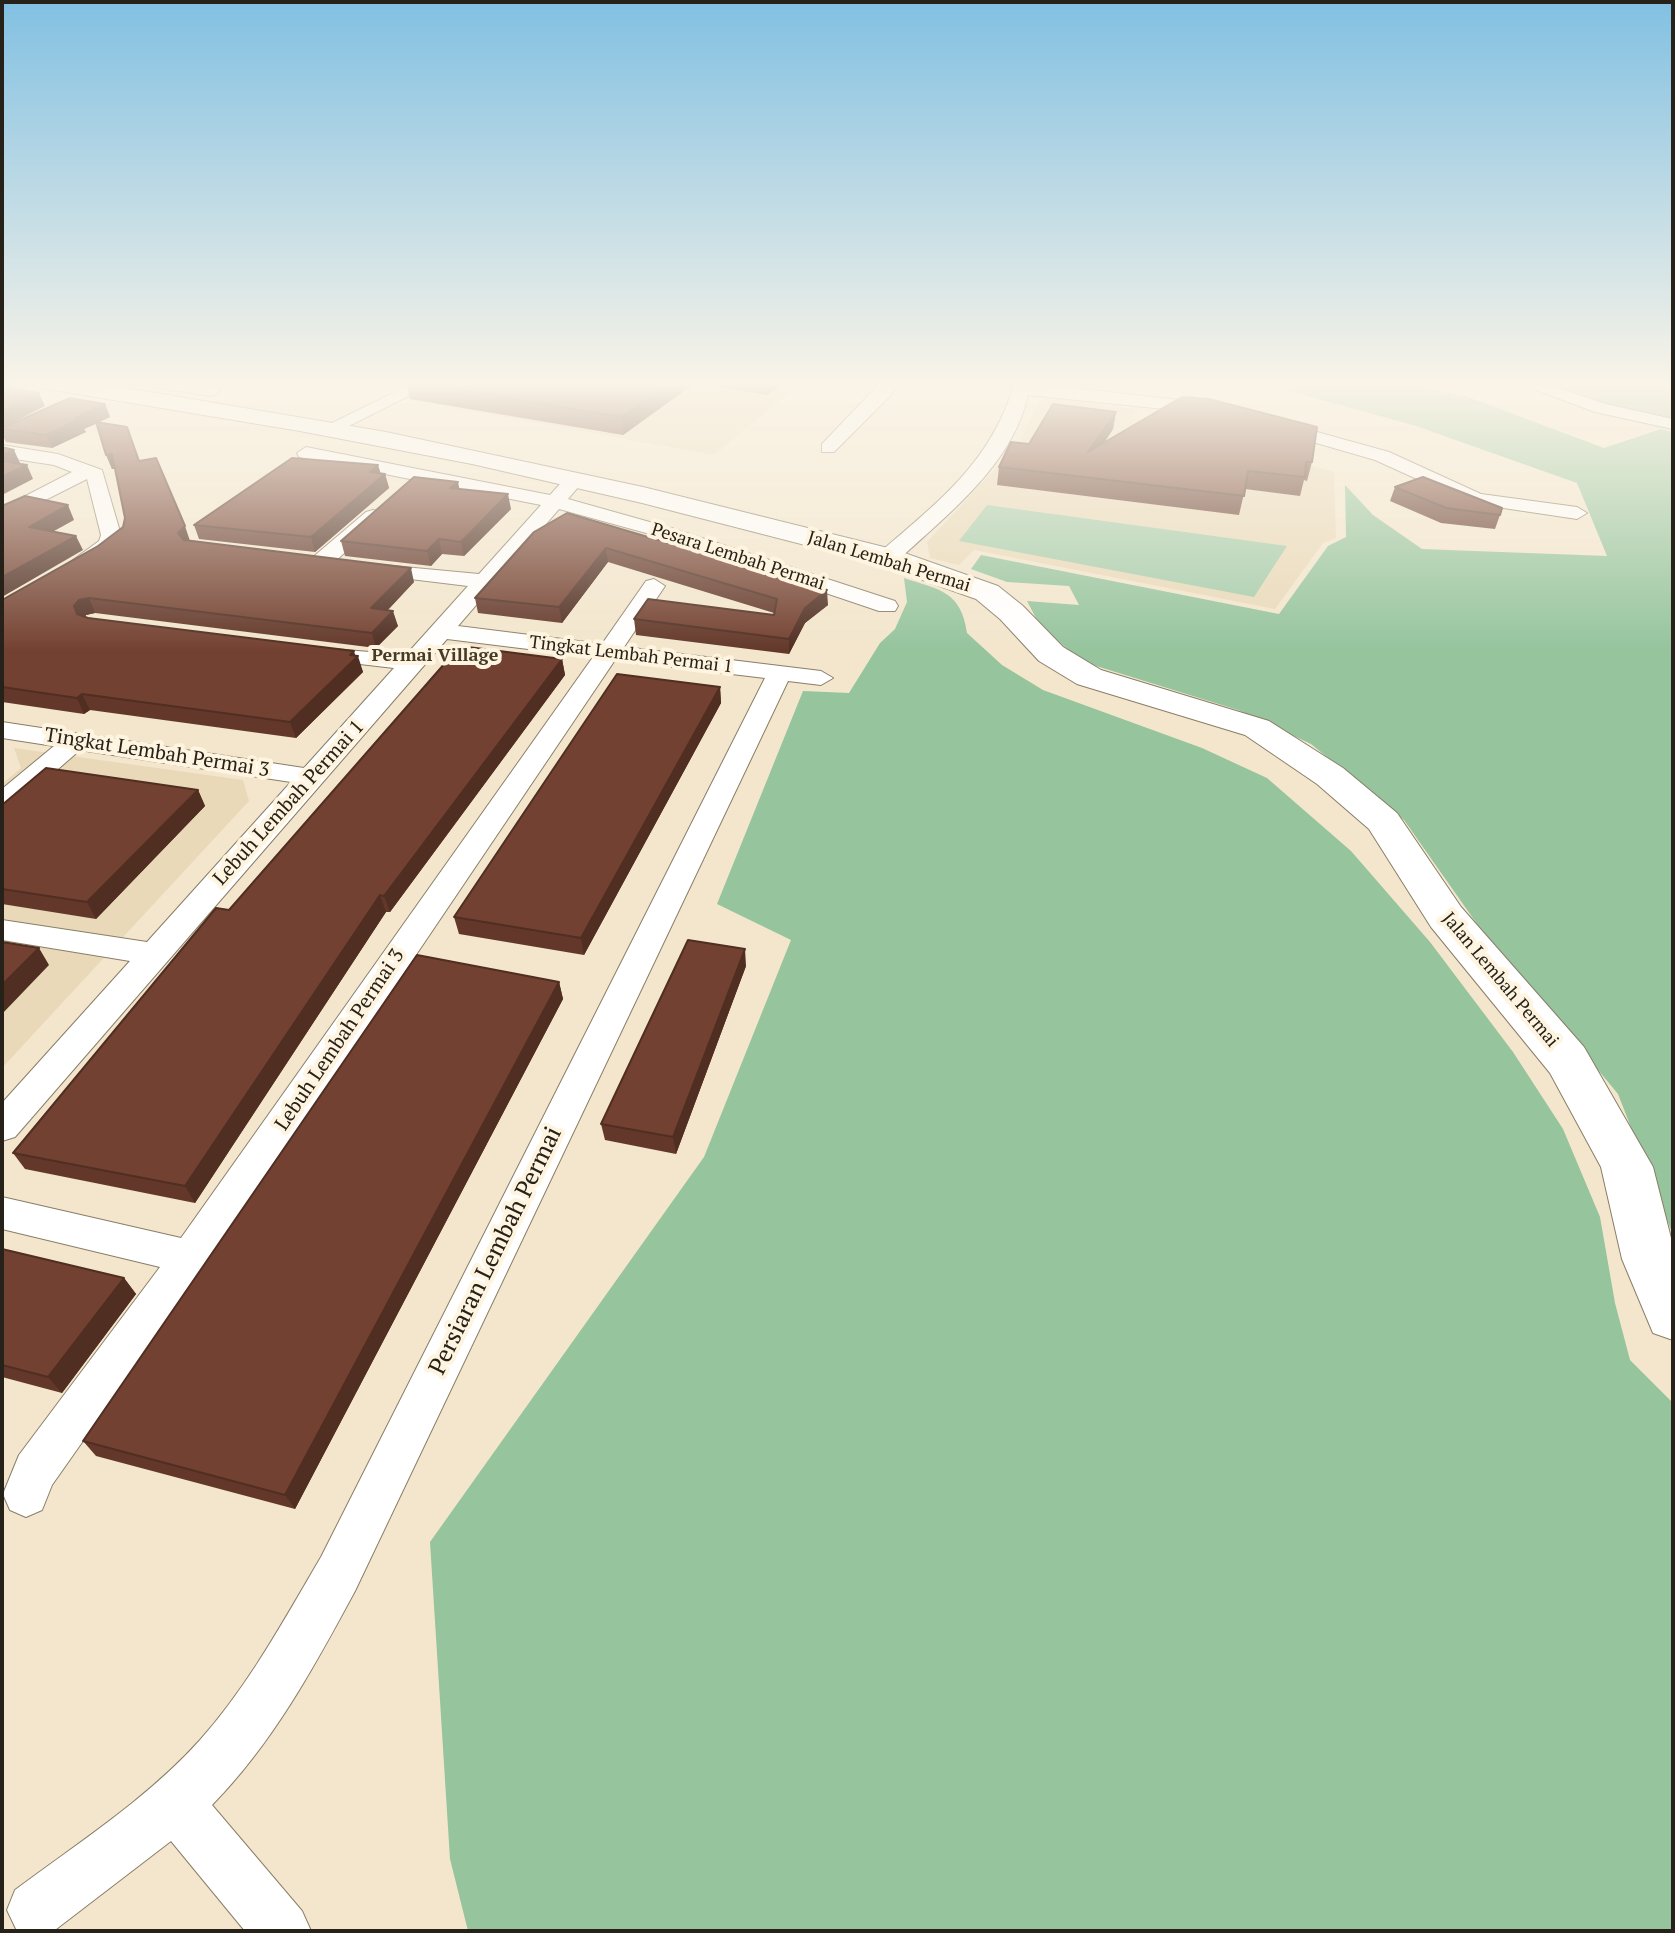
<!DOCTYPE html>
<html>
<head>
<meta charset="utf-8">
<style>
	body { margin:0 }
	#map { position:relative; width:1675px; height:1933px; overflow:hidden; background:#f3e6cd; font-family:"PT Serif",serif }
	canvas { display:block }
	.frame { position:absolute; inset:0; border:4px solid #272219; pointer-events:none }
</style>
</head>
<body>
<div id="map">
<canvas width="1675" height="1933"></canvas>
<div class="frame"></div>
</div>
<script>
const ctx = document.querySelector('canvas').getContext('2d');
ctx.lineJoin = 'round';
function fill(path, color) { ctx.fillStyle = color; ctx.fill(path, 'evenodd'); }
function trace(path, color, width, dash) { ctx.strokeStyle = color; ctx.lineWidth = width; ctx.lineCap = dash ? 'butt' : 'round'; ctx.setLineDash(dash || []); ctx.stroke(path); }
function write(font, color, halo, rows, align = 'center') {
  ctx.font = font + ' "PT Serif",serif'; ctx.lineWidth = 8; ctx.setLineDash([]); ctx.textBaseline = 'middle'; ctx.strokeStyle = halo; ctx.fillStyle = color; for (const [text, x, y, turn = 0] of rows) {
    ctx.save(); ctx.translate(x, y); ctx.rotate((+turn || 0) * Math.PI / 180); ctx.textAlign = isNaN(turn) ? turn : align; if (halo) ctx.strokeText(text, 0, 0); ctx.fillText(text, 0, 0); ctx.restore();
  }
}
fill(new Path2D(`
	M439,381H804L714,455L404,399Z
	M1048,398L1139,409L1132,417L1334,472L1336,538L1323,543L1275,609L974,550L959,565L930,558L927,542L1019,443L1039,401Z
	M14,748L243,780L249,801L2,1068V784L21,768Z`), '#e9d9b9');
fill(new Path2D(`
	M987,505L1287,546L1254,597L959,541Z`), '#a4ccab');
fill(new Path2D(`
	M1253,381H1398L1465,396L1604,448L1661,429L1673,432V1235L1618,1094L1477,924L1404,820L1311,744L1238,710L1080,661L1038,622L1027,601L1079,605L1069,586L1007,582L971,569L981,555L1279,614L1328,546L1346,537L1345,485L1373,515L1422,549L1607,556L1577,483L1416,426Z
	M1531,381H1673V420L1619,408Z
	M904,578C940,590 961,591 967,633L1002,665L1043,690L1202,748L1267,778L1351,851L1430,942L1513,1052L1563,1129L1600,1217L1615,1303L1630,1360L1673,1403V1931H468L450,1859L430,1542L704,1157L791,940L717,904L803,691L849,693L880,643L895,629L907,602Z`), '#95c49d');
const street = new Path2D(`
	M139,381C161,381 203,376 220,391L212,396L147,386Z
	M417,381H438L337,432L331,433L322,428Z
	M882,381H898L892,394L834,452H822V444Z
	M1015,381L1213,404L1222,409L1213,414L1028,395C1012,467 945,516 894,564H878L875,559L878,554C938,502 993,461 1015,381Z
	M1512,381H1536L1606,404L1673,419V429L1595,412Z
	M1274,420L1389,452L1481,494L1577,507L1587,513L1577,519L1470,503L1375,460L1268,429L1265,425Z
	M2,445L58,454L102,470L121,535C116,551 97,565 80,569L69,563L99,541L101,535L87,479L2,522V508L72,472L54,465L2,457Z
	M306,447L550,495L569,474H583L586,478L568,499L671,528L895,601L898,606L895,611H879L657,536L559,509L458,626L602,644L646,581L654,579L665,586L624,647L821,671L833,678L821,685L788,681L355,1591C314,1667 273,1743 212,1805L302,1911L311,1931H245L171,1841L55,1930L17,1931L7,1910L15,1890C78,1843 147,1799 200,1740C249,1685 284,1620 321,1557L765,678L615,660L204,1269L52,1485L42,1510L26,1517L10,1510L3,1494L19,1455L160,1267L2,1229V1197L181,1238L593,657L447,639L15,1137L2,1141V1103L130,961L2,940V920L147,942L291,782L80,750L12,809L2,811V789L54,746L2,738V722L304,768L394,668L317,659L309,657L305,652L309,647L406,655L468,586L369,574L361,573L358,568L361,563L479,574L541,505L299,457L297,453Z
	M373,510L380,512L383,516L380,520L329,567H313L310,562L313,557L366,512Z`);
const secondary = new Path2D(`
	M30,381H85L386,432L643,487L896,550L998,586L1023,606L1063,647L1101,670L1269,721L1343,768L1397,813L1461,907L1584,1047L1653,1167L1673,1246V1340L1653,1333L1622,1259L1601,1167L1550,1073L1431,927L1369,829L1317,784L1245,735L1077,684L1039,661L1000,619L976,599L875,563L642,503L472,464L300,431L41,388Z`);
trace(street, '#897e67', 2);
trace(secondary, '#897e67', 2);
fill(street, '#fff');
fill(secondary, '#fff');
fill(new Path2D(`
	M406,381H786L767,395L695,383L623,435L410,399Z
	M105,404L110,417L99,422L139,461L190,541L414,582L388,610L398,626L376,648L95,613L86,615L85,617L356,656L363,672L296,738L90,710L84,714L2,702V600L98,546L123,527L125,518L115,469H112L96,424L84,429L86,432L52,448L6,442L2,434V428Z
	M1116,412L1113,429L1104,443L1312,462L1307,481L1304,480L1300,496L1245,489L1239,515L997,485L999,467Z
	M381,474H385L389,488L315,552L199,539L194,525Z
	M1395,487L1500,515L1495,529L1441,523L1390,501Z
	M459,489L511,509L464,556L442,554L431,566L345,556L341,541Z
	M567,513L828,605L805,623L789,654L636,635L634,619L774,615V613L608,562L562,623L478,613L475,598Z
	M562,659L565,675L390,912H386L195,1203L25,1169L13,1153L229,910Z
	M720,687L721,703L584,955L459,934L454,917Z
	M198,790L205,806L96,919L2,904V805Z
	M746,966L676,1154L605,1140L601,1124Z
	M559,982L563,999L295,1509L96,1456L83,1441Z
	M2,1249L124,1278L136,1294L62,1393L2,1377Z`), '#63382a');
fill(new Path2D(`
	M2,381H10L12,386L2,391Z
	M672,381H695V383L623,435L621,417Z
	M767,381H786L767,395Z
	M39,393L45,406L2,428V411Z
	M105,404L110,417L84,429L86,432L52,448L46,435L75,418Z
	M1116,412L1113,429L1086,470L1088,452Z
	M14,450L20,463L2,472V455Z
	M112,454L117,468L112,469L106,455Z
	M27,465L33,479L2,495V477Z
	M378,465L382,477L385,474L389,488L315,552L311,537L370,472Z
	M458,482L461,496L450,488Z
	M508,494L511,509L464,556L461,542Z
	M68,505L74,520L36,541L29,527Z
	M185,526L190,541L184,548L178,533Z
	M76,536L83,550L2,597V577Z
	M439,539L442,554L431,566L427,551Z
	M606,548L608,562L562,623L559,607Z
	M411,568L414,582L375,623L371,608Z
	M827,590L828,605L805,623L789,654V639L805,608Z
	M89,598L95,613L86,615L81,621L84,630L74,606L79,600Z
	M393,611L398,626L376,648L372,633Z
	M354,651L356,658L358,656L363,672L296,738L290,722Z
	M562,659L565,675L390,912L384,896Z
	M720,687L721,703L584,955L581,938Z
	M82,694L90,710L84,714L77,698Z
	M198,790L205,806L96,919L87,902Z
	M380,895L386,912L195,1203L185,1186Z
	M39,948L49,965L2,1014V985Z
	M745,949L746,966L676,1154L673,1137Z
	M559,982L563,999L295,1509L285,1495Z
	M124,1278L136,1294L62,1393L48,1377Z`), '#502e22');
const building = new Path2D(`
	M406,381H672L621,417Z
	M2,387L39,393L2,411Z
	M1182,397L1209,399L1317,427L1312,462H1306L1305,477L1248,471L1244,496L999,467L1011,442L1029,444L1053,404L1116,412L1088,452Z
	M70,398L105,404L75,418L80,419L46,435L2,429V428Z
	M96,422L127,427L139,461L156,458L185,526L178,533L184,540L411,568L371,608L393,611L372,633L89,598L79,600L74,606L77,614L88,618L354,651L350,655L358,656L290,722L82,694L77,698L2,687V600L98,546L123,527L125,518L112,454L106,455Z
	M2,447L14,450L2,455Z
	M292,458L378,465L370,472L385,474L311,537L194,525Z
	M2,461L27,465L2,477Z
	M414,477L458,482L450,488L508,494L461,542L439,539L427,551L341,541Z
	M1423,477L1502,508L1500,515L1446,508L1395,487Z
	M25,496L68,505L29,527L76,536L2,577V506Z
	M567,513L827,590L805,608L789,639L634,619L648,599L774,615L777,599L606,548L559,607L475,598L534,532Z
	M460,646L562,659L384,896L380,895L185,1186L13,1153L216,908L229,910Z
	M617,674L720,687L581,938L454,917Z
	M46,768L198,790L87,902L2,889V805Z
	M688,940L745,949L673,1137L601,1124Z
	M2,942L39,948L2,985Z
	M417,955L559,982L285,1495L83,1441Z
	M2,1249L124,1278L48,1377L2,1365Z`);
fill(building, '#734131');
trace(building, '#502e22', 2);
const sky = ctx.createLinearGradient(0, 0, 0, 651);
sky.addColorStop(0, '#81c0e2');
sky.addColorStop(0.59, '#faf4e8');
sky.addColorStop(1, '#faf4e800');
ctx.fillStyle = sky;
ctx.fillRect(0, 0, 1675, 651);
write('18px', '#272219', '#fef4df', [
	["Pesara Lembah Permai",738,557,18],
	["Jalan Lembah Permai",889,562,17],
	["Tingkat Lembah Permai 1",631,655,7],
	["Jalan Lembah Permai",1500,980,50]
]);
write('bold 18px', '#453b26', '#fef4df', [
	["Permai Village",435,656]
]);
write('20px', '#272219', '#fef4df', [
	["Tingkat Lembah Permai 3",157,753,9],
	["Lebuh Lembah Permai 1",289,803,-48],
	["Lebuh Lembah Permai 3",340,1040,-56]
]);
write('24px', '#272219', '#fef4df', [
	["Persiaran Lembah Permai",496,1251,-64]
]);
</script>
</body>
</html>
